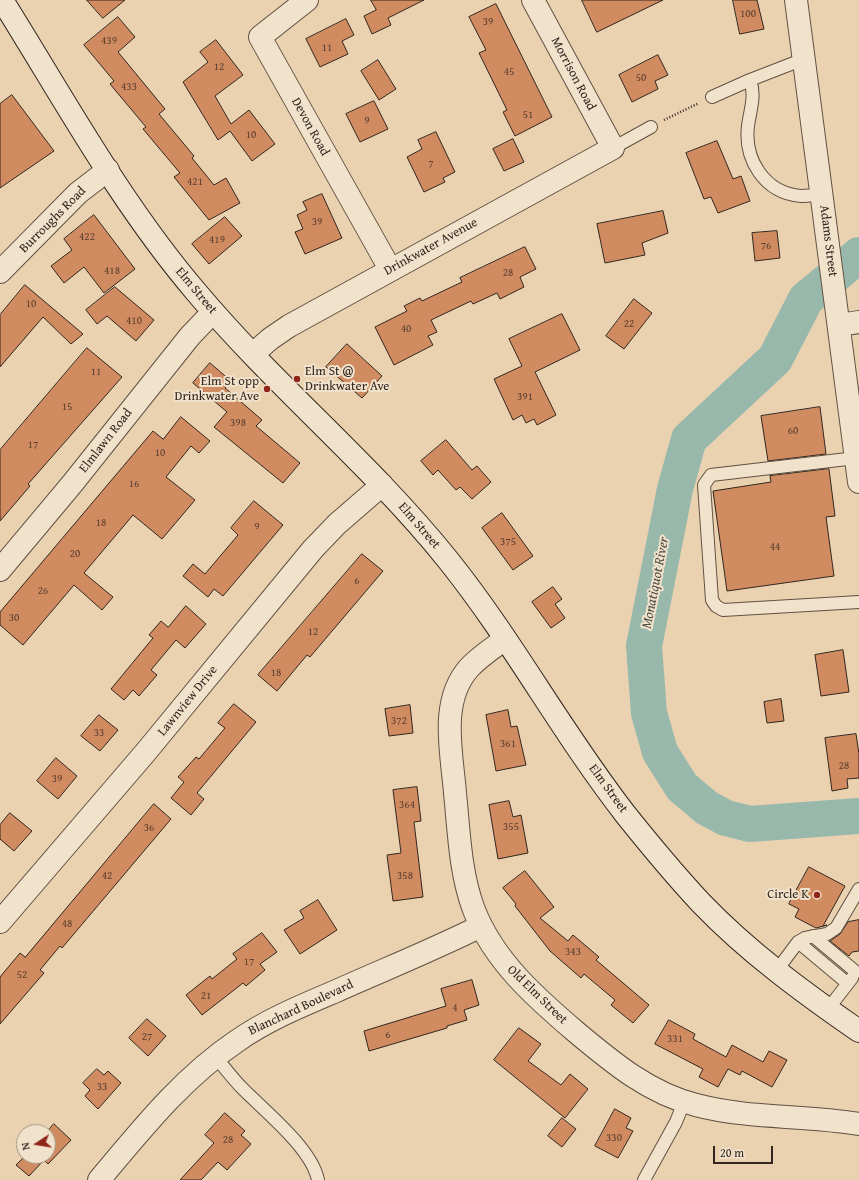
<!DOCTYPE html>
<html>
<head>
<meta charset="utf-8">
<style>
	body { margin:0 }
	#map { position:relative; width:859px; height:1180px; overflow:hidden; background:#ead2b1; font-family:"Gentium Book Plus",serif }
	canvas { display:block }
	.north { position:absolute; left:16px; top:1124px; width:40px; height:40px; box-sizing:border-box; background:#f1e2cc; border:1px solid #a59786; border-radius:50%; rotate:258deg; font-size:11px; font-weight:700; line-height:16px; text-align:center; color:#32261e }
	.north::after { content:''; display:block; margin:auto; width:14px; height:18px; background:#8f2418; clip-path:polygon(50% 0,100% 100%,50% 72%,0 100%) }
	.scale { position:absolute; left:713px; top:1146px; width:60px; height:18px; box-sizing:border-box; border:2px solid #32261e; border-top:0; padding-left:5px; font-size:12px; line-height:14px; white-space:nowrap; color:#32261e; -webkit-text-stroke:3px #f1e2cc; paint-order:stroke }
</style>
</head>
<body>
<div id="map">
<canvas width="859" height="1180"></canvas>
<div class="north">N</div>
<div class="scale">20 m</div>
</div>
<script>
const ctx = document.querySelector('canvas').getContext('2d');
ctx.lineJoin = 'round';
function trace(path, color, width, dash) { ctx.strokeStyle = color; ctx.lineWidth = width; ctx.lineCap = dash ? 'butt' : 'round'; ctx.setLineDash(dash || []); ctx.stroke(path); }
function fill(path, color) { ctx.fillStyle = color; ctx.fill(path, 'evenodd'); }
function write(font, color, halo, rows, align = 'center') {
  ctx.font = font + ' "Gentium Book Plus",serif'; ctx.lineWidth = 4; ctx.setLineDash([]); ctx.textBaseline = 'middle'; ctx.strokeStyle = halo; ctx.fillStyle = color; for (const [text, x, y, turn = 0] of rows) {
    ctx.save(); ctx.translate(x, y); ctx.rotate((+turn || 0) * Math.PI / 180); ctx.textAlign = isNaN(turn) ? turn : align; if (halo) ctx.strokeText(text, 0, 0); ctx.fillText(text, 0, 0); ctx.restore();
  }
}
trace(new Path2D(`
	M859,255L806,299L775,359L689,439L675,489L644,646L649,713L660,752L682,787L707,808L726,818L750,824L859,816`), '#98b8ac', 36);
const building = new Path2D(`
	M87,0H125L103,18Z
	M371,0H424L388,18L391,25L372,34L364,16L376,10Z
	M582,0H663L597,32Z
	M733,0H757L764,29L740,34Z
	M496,4L552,117L515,136L503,112L507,110L479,53L486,50L469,17Z
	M118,17L135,37L118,52L165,109L159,114L194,156L192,158L214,185L226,178L240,203L209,220L174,177L180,173L143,129L146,127L110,84L114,81L84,45Z
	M346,19L354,35L342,41L348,54L320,67L306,39Z
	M216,40L243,75L215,96L231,124L249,110L275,144L252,161L230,131L218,140L183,82L208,62L200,52Z
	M658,55L668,75L655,81L658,89L632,102L619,75Z
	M378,60L396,89L379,100L361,71Z
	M12,95L54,151L0,188V104Z
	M374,101L388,129L360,142L346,114Z
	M436,132L455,172L443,178L445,182L424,192L407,157L422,149L418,140Z
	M513,139L524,162L504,171L493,149Z
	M717,141L733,179L741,176L750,201L718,213L711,197L704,199L686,153Z
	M322,194L342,238L305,254L295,232L303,229L297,215L307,210L303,202Z
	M663,211L668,233L642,243L645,255L605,263L597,224Z
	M94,215L135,269L104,293L84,267L64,283L51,266L72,250L64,239Z
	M225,217L242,236L209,264L192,244Z
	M777,231L780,258L755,261L752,233Z
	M525,247L536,269L520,277L524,287L500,299L497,293L473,304L471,301L431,320L437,332L428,336L433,345L394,365L375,327L407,311L404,306L420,298L422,301L462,282L460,278Z
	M25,285L83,334L71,344L43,317L0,367V315Z
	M115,287L154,320L136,341L107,316L97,324L86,310Z
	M634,299L652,313L624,349L606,336Z
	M562,314L580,350L535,372L556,415L537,425L534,419L526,423L522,415L513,420L494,379L522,366L509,339Z
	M347,344L382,376L362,398L326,367Z
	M87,348L122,377L28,484L30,486L0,521V450Z
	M210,363L231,381L225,388L262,420L256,426L300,463L283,483L214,427L227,412L193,383Z
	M820,407L826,454L768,461L761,416Z
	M181,417L210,441L199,453L191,446L166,477L195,500L162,539L133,515L84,573L113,597L102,610L74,585L23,645L0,625V612L153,431L163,439Z
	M446,440L472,470L477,466L491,482L472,499L460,487L456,490L438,470L433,475L421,461Z
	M829,469L835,516L826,517L834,576L727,591L713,491L771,482L770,476Z
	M254,501L283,525L223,596L214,589L208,597L183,576L193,564L205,574L238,535L231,528Z
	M502,513L533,556L513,570L482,528Z
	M362,554L383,571L310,657L307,655L277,691L258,675Z
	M553,587L562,599L555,604L565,618L551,628L532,602Z
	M186,606L206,624L185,648L176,640L151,670L157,675L139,696L133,690L124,700L111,689L153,638L149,635L161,621L168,627Z
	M843,650L849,692L821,696L815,655Z
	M781,699L784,721L767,723L764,702Z
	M234,704L256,722L197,793L204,799L191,815L171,798L184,782L178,777L196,757L199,759L225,728L218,723Z
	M410,705L413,733L389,736L385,709Z
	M508,710L511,727L517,726L526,765L496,771L486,715Z
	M99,715L118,730L100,751L81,736Z
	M856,734L859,754V778L847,779L848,788L832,791L825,738Z
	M56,758L77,776L58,799L37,781Z
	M417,787L421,821L414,822L423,897L393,901L387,855L401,853L393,790Z
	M509,801L513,817L521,815L528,853L498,859L489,805Z
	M154,804L171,819L62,948L60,946L40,970L44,973L0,1024V977L20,953L25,957Z
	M10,813L32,831L14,851L0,839V825Z
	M809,867L845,886L823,926L827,925L816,928L795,917L799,909L789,904Z
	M525,871L554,907L540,918L568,941L573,935L599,957L596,960L649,1005L633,1023L611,1005L615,1000L584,974L581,978L550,951L515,906L516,904L503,888Z
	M318,900L337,930L300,954L284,930L304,918L300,911Z
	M859,920V951L852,952L849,956L830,941L840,934L848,922Z
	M262,933L277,952L260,964L265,970L246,986L243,983L202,1015L186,995L210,976L212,979L237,959L233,954Z
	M472,980L479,1005L464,1010L467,1020L447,1026V1028L369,1051L364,1031L446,1006L441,989Z
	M147,1019L166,1036L148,1056L129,1038Z
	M669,1020L695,1034L693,1039L726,1057L732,1045L763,1062L769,1051L787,1060L772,1087L742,1071L740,1075L728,1069L718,1087L699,1077L703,1069L655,1044Z
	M519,1028L541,1044L528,1061L561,1085L570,1074L588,1089L565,1118L494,1060Z
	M97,1069L104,1075L108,1071L121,1083L98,1109L85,1096L90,1090L83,1083Z
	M615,1109L631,1118L626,1128L633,1131L618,1158L595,1146Z
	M225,1113L245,1131L241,1135L251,1144L227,1170L218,1162L201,1180H180L214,1143L205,1135Z
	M562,1118L576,1129L562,1147L548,1136Z
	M54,1124L71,1140L48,1164L44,1160L29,1176L16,1165L25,1156H48L47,1132Z`);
fill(building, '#d18b61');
trace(building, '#32261e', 1);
const service = new Path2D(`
	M750,80L804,59
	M712,97L750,80C756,96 750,110 748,126C744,159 764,193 801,196C808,196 815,195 822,194
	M613,148L651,127
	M856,458L711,475L704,485L712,600L716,606L723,610L859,602
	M813,936L856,972
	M798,942L847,983
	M777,970L798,942L805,938L827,934L836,928L859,889
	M828,1009L852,978
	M215,1056C224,1067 233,1079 243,1089C266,1112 312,1149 318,1180
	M644,1180L676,1122L684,1102`);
const minor = new Path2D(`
	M307,0L260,37L390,269
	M0,272L78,193L108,170
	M839,325L859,322
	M253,354L270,339L289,326L613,148L533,0
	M0,570L72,484L190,336L213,312
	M505,639C493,648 479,657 469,668C439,702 452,753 455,793C459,832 460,873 474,910C494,961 535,997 576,1032C613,1063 649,1093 696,1105C749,1119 805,1115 859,1124
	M0,922L145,753L313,549L337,524L382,485
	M99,1180C141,1130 182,1078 237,1041C267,1020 301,1006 334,992C383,970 433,950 481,926`);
const tertiary = new Path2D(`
	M796,0L859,482`);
const secondary = new Path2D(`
	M2,0C64,99 121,204 197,293C276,387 371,464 448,560C513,641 562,733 626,815C650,845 675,875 701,903C748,952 804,993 859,1031`);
trace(service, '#605143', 14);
trace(minor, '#605143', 24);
trace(tertiary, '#605143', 24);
trace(secondary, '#32261e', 24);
trace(new Path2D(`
	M664,120L699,103`), '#32261e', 2.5, [1, 2]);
trace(service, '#f1e2cc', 12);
trace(minor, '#f1e2cc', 22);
trace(tertiary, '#f1e2cc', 22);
trace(secondary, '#f1e2cc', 22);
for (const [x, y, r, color] of [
	[297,379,4,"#8f2418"],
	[267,389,4,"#8f2418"],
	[817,895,4,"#8f2418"]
]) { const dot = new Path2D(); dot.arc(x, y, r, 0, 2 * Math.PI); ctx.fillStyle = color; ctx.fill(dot); trace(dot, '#f1e2cc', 1.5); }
write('11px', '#5a3f2f', null, [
	["100",748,14],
	["39",488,22],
	["439",109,41],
	["11",327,48],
	["12",219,67],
	["45",509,72],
	["50",641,78],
	["433",129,87],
	["51",528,115],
	["9",367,121],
	["10",251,135],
	["7",431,164],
	["421",195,182],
	["39",317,222],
	["422",87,237],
	["419",217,240],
	["76",766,246],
	["418",112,271],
	["28",508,273],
	["10",31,304],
	["410",134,321],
	["22",629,324],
	["40",406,329],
	["11",96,372],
	["391",525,397],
	["15",67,407],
	["398",238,423],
	["60",793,431],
	["17",33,445],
	["10",160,453],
	["16",134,484],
	["18",101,523],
	["9",257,527],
	["375",508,542],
	["44",775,547],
	["20",75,554],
	["6",357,581],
	["26",43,591],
	["30",14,618],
	["12",313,632],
	["18",276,673],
	["372",399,721],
	["33",99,733],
	["361",508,744],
	["28",844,766],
	["39",57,779],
	["364",407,805],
	["355",511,827],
	["36",149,828],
	["42",107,876],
	["358",405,876],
	["48",67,924],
	["343",573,952],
	["17",249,962],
	["52",22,975],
	["21",206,996],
	["4",455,1008],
	["6",388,1035],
	["27",147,1037],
	["331",675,1039],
	["33",102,1087],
	["330",614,1138],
	["28",228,1140]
]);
write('13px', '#32261e', '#f1e2cc', [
	["Morrison Road",573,74,62],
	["Devon Road",310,127,61],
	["Burroughs Road",53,220,-45],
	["Adams Street",828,241,83],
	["Drinkwater Avenue",431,247,-29],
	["Elm Street",196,291,50],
	["Elmlawn Road",106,441,-52],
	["Elm Street",419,526,49],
	["Lawnview Drive",188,701,-51],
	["Elm Street",608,789,54],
	["Old Elm Street",537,995,44],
	["Blanchard Boulevard",301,1008,-25]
]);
write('13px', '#32261e', '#f1e2cc', [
	["Elm St @",305,372,"left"],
	["Drinkwater Ave",305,387,"left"],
	["Elm St opp",259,382],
	["Drinkwater Ave",259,397],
	["Circle K",809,895]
], 'right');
write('italic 14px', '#4c4a42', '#f1e2cc', [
	["Monatiquot River",656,583,-79]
]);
</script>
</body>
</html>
